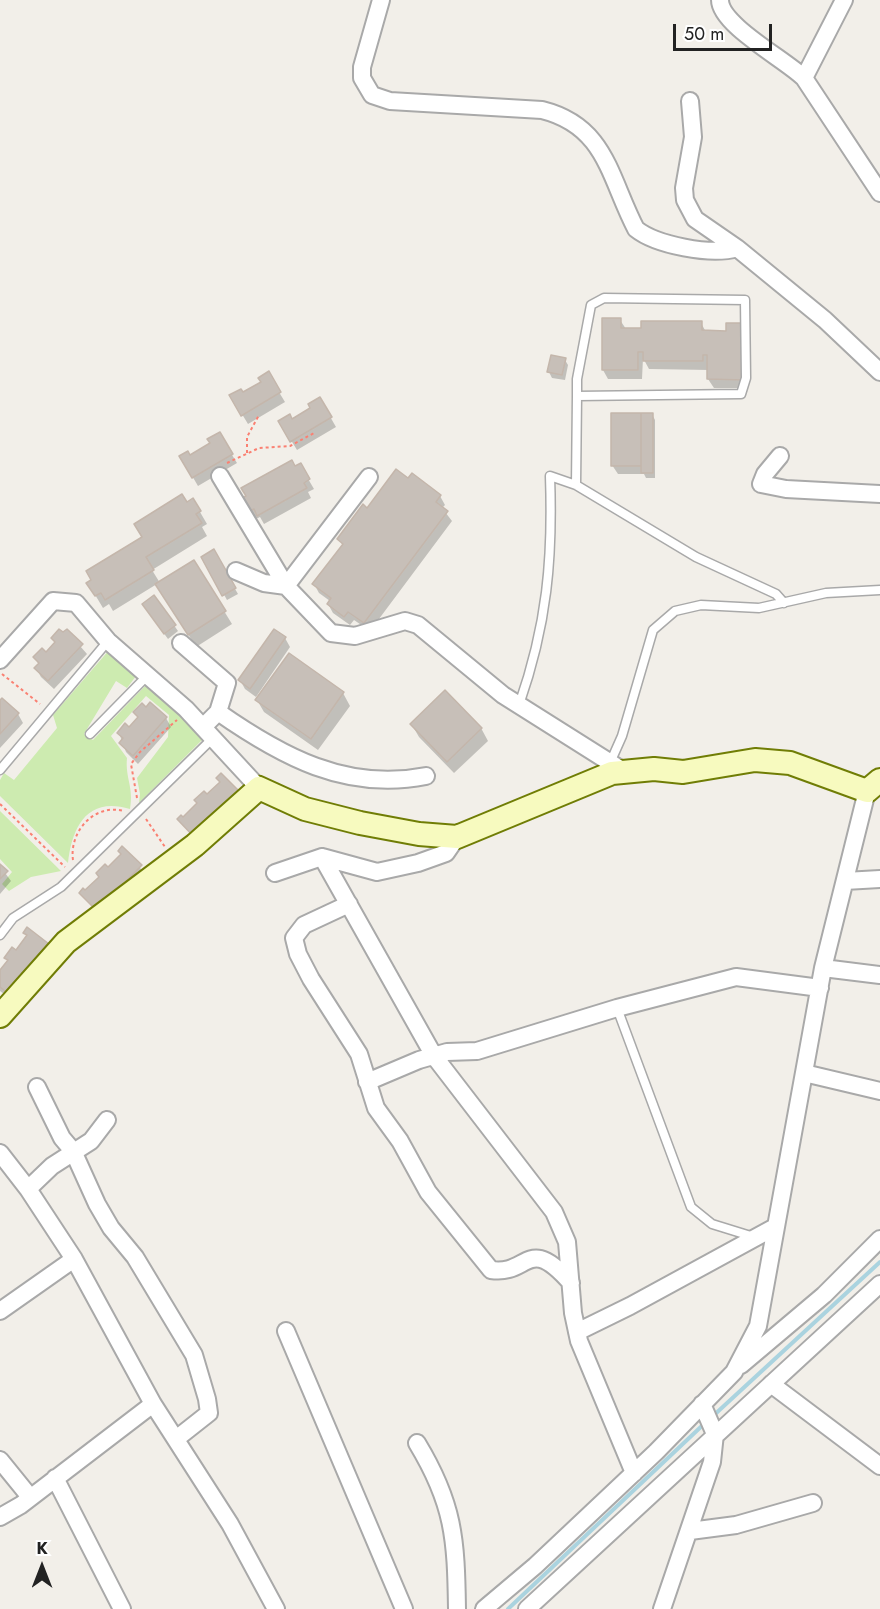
<!DOCTYPE html>
<html>
<head>
<meta charset="utf-8">
<style>
	body { margin:0 }
	#map { position:relative; width:880px; height:1609px; overflow:hidden; background:#f2efe9; font-family:Jost,sans-serif }
	canvas { display:block }
	.north { position:absolute; left:12px; top:1537px; width:60px; height:60px; -webkit-text-stroke:4px #fff; paint-order:stroke; rotate:0deg; font-size:16px; font-weight:700; line-height:24px; text-align:center; color:#222 }
	.north::after { content:''; display:block; margin:auto; width:21px; height:27px; background:#222; clip-path:polygon(50% 0,100% 100%,50% 72%,0 100%) }
	.scale { position:absolute; left:673px; top:24px; width:99px; height:27px; box-sizing:border-box; border:3px solid #222; border-top:0; padding-left:8px; font-size:18px; line-height:21px; white-space:nowrap; color:#222; -webkit-text-stroke:4px #fff; paint-order:stroke }
</style>
</head>
<body>
<div id="map">
<canvas width="880" height="1609"></canvas>
<div class="north">K</div>
<div class="scale">50 m</div>
</div>
<script>
const ctx = document.querySelector('canvas').getContext('2d');
ctx.lineJoin = 'round';
function fill(path, color) { ctx.fillStyle = color; ctx.fill(path, 'evenodd'); }
function trace(path, color, width, dash) { ctx.strokeStyle = color; ctx.lineWidth = width; ctx.lineCap = dash ? 'butt' : 'round'; ctx.setLineDash(dash || []); ctx.stroke(path); }
fill(new Path2D(`
	M110,649L134,671L136,676L127,688L116,681L84,734L93,740L146,685L191,719L203,739L139,803L140,794L137,778L168,737L169,715L146,696L111,736L127,758C125,778 134,787 130,809C87,796 72,827 68,863L0,796V780L4,773L14,780L57,728L53,715Z
	M0,811L61,871L31,877L9,891L2,884L12,872L0,859Z`), '#cdebb0');
fill(new Path2D(`
	M620,320L626,329L701,323L706,332L748,333L747,388H714L708,379L709,370L649,369L643,358L642,379H608L603,370Z
	M565,360L568,365L565,380L552,378L549,372Z
	M268,374L285,402L248,424L231,396L243,394L263,383Z
	M320,399L336,427L297,450L280,422L291,421L312,409Z
	M652,414L655,420V478H646L644,474H618L612,465Z
	M219,434L237,463L198,486L181,457H190L212,444Z
	M300,465L314,489L308,492L311,498L264,524L260,517L254,520L242,499Z
	M409,480L440,496L445,505L442,508L452,521L370,631L354,620L350,625L333,613L328,604L330,601L319,593L314,584L343,546L339,539L368,510Z
	M193,500L207,524L202,527L207,536L152,570L160,583L194,562L232,624L196,647L157,584L113,611L109,604L103,608L88,583Z
	M213,551L238,594L227,600L203,557Z
	M154,597L178,631L168,639L147,610Z
	M67,631L87,654L54,689L41,677L36,668L39,665L35,658L46,654L56,644L52,638Z
	M274,631L285,638L290,647L256,697L245,689L240,680Z
	M343,693L350,706L318,750L264,712L257,700Z
	M0,702L18,714L23,723L0,748Z
	M166,718L171,727L138,764L126,752L119,733Z
	M412,725L481,728L488,741L454,773L419,737Z
	M207,796L201,846L179,819H183Z
	M123,848L146,875L103,919L81,893H85L122,855Z
	M0,866L11,881L0,894Z
	M25,933L48,945L53,953L16,1003L0,991V973L8,962L6,958L16,952L27,937Z`), '#0003');
trace(new Path2D(`
	M713,1416L880,1262
	M508,1609L705,1423`), '#aad3df', 4);
const building = new Path2D(`
	M602,318H621V328H641V321H702V330L726,331V323H744L743,380L707,379V355H703V361H643V352H638V370H602Z
	M551,355L566,358L562,375L547,372Z
	M269,371L281,392L241,416L229,395L241,389L243,392L261,382L258,378Z
	M320,397L332,417L290,442L278,421L290,414L292,419L310,408L308,404Z
	M611,413H641V466H611Z
	M641,413H653V473H641Z
	M220,432L233,454L192,478L179,456L188,451L190,455L210,443L207,439Z
	M292,460L295,466L301,463L310,479L304,483L307,488L257,516L254,509L248,512L240,499L246,496L241,488Z
	M396,469L408,478L412,473L441,495L436,502L448,511L364,623L348,612L344,617L327,604L331,598L312,584L343,544L337,539L363,504L367,508Z
	M182,494L187,502L193,498L201,511L196,514L202,523L146,557L154,570L105,600L101,593L95,596L86,583L91,580L86,571L142,537L134,524Z
	M214,549L236,588L222,596L201,557Z
	M194,560L226,611L188,635L155,584Z
	M154,595L176,625L164,634L142,604Z
	M59,629L63,632L67,629L83,644L48,681L34,668L39,663L33,657L42,648L46,652L55,642L51,638Z
	M274,629L286,637L250,689L238,680Z
	M289,653L344,692L311,739L255,700Z
	M445,690L482,728L447,762L410,724Z
	M2,698L19,713L0,734V700Z
	M150,702L167,717L133,756L119,743L123,738L117,733L125,723L129,727L138,717L133,712L142,703L146,707Z
	M221,773L241,793L195,838L177,819L181,815L183,817L197,803L194,800L204,791L207,794L220,782L216,778Z
	M122,846L142,865L97,911L79,893L83,888L85,890L99,877L96,873L105,864L108,867L121,854L118,851Z
	M0,864L8,871L0,879Z
	M27,927L49,944L10,995L0,987V970L8,960L4,958L12,947L16,950L27,935L23,933Z`);
fill(building, '#c7bfb8');
trace(building, '#c4b6ab', 1.5);
const lane = new Path2D(`
	M576,485L577,396L741,394L746,378L745,300L604,298L591,305L577,379V396
	M519,705C547,625 553,559 550,476L576,485L696,557L776,594L784,603
	M90,734L148,675
	M610,763L622,736L653,630L675,611L701,605L759,608L826,593L880,590
	M0,770L108,641
	M0,935L13,918L61,887L214,737
	M617,1008L691,1207L712,1224L754,1237`);
const street = new Path2D(`
	M381,0L362,67V78L372,95L390,101L542,110C606,126 609,177 636,229C656,245 711,256 737,248L825,320L880,372
	M720,0C720,25 786,60 804,78L880,193
	M804,78L844,0
	M690,101L693,137L684,188L685,200L695,219L737,248
	M780,456L765,474L761,484L786,489L880,494
	M220,476L286,586L331,633L355,636L405,621L418,625L503,695L625,772
	M236,571L264,583L286,586L369,477
	M181,643L227,683L218,712
	M0,660L53,601L76,603L108,641L186,709L259,788
	M203,727L218,712C281,756 346,792 426,776
	M322,857L434,1056L554,1212L567,1242L573,1313L579,1341L634,1473
	M275,873L322,857L377,872L418,863L446,853L457,837
	M845,881L880,879
	M349,904L304,925L294,938L298,954L311,979L359,1054L376,1108L400,1141L428,1192L491,1270C529,1276 527,1233 571,1283
	M823,968L880,975
	M804,1073L880,1091
	M367,1082L419,1060L447,1052L477,1051L617,1008L736,977L820,988
	M37,1087L62,1138L73,1151L97,1204L111,1228L135,1257L194,1355L207,1399L209,1413L176,1439
	M0,1153L28,1189L74,1259L153,1404L230,1524L276,1609
	M28,1189L52,1166L91,1141L107,1120
	M0,1311L74,1259
	M286,1331L404,1609
	M577,1332L630,1306L775,1227
	M741,1365L824,1295L880,1239
	M771,1384L880,1466
	M417,1443C454,1504 456,1539 457,1609
	M0,1460L30,1497
	M55,1478L122,1609
	M0,1517L21,1505L153,1404
	M690,1531L736,1525L813,1503
	M484,1609L535,1566L656,1452L734,1372L758,1326L823,968L867,791
	M527,1609L880,1284
	M662,1609L712,1462L715,1434L702,1404`);
const secondary = new Path2D(`
	M0,1016L66,942L195,845L259,788L305,809L360,823L419,834L457,837L612,773L654,769L683,772L755,760L790,763L867,791L880,780`);
trace(lane, '#a9a9a9', 11);
trace(street, '#a9a9a9', 20);
trace(secondary, '#707d05', 26);
trace(new Path2D(`
	M247,453V437L259,415
	M227,463L259,448L290,446L314,433
	M2,674L40,704
	M137,798L131,764L140,752L177,720
	M0,804L65,867
	M146,819L165,847
	M73,860C69,832 94,803 124,811`), '#fa8072', 2, [3, 3]);
trace(lane, '#fff', 8);
trace(street, '#fff', 16);
trace(secondary, '#f7fabf', 22);
</script>
</body>
</html>
